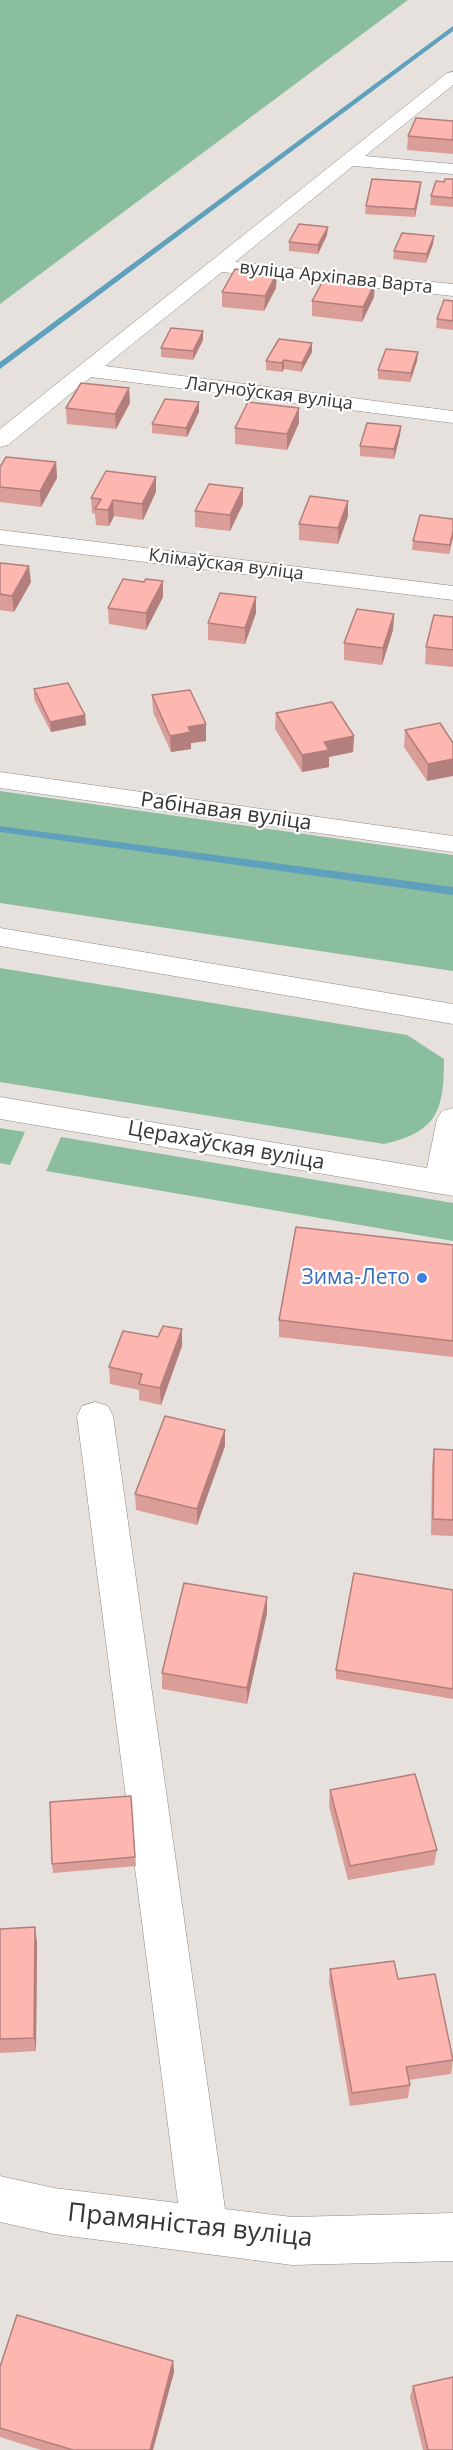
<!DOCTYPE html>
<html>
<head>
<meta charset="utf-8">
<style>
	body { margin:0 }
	canvas { display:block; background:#e6e1dc }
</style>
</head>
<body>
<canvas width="453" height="2450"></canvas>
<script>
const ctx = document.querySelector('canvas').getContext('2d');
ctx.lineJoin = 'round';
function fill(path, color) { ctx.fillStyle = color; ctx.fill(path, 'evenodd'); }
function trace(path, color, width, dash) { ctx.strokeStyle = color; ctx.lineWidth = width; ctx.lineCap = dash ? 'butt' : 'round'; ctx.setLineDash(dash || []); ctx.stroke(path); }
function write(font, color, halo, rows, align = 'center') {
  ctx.font = font + ' "Open Sans",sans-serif'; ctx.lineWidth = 4.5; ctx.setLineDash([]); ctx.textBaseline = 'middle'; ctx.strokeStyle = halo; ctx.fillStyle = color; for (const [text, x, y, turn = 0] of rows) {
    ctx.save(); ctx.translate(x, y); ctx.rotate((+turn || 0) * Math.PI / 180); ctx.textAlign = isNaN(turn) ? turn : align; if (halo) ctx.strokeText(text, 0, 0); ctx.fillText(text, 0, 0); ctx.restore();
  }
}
fill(new Path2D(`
	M0,0H408L0,304Z
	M0,791L453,855V971L0,903Z
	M0,968L407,1035L444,1059C444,1111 437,1132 384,1144L0,1082Z
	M0,1128L25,1132L10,1165L0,1163Z
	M61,1137L453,1203V1241L46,1171Z`), '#8bbe9e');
fill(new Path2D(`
	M453,26V31L0,369V362Z
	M0,826L453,887V895L0,832Z`), '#5fa1bc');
const minor = new Path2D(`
	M453,72V85L365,156L453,164V174L353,166L235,262L453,284V296L222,272L105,366L453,411V423L91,377L8,445L0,447V429L447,73Z
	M0,530L453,586V600L0,544Z
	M0,772L453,836V852L0,788Z
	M0,928L453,1004V1024L0,946Z
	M0,1097L427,1168L437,1119L442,1111L453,1108V1196L0,1119Z
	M95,1402L108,1406L113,1416L225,2209L292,2217L453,2213V2261L292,2265L54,2234L0,2222V2176L54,2188L178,2203L77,1416L82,1406Z`);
trace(minor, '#8d8884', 1);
fill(minor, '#fff');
fill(new Path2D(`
	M453,121V154L407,150L408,136Z
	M453,179V207L430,205L431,196L444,182Z
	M420,191L415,217L365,214L366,206Z
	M327,235L318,254L289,251V242Z
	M434,236L433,244L426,263L393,259L394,251Z
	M276,288L264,311L222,307V292Z
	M374,297L362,322L312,316V301Z
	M453,301V330L436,328L437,319Z
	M203,340L193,360L161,357V348Z
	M312,343V352L301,372L284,369L282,372L266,370V361Z
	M418,352L417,361L410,382L378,379V370Z
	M129,388L130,403L116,429L67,424L66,408Z
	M199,402V412L187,437L152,433V424Z
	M299,423L287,450L235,444V428Z
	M401,426L400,435L394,459L360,456V446Z
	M56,462L57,478L41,507L0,502V467Z
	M156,477V492L143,520L114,516L109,526L96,525L95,514L92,513L91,498Z
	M243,504L230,531L195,527V511Z
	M348,516L338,544L299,540V524Z
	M453,519V537L449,554L412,550L413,541Z
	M0,563L31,582L14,612L0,610Z
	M144,582L163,597L146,630L109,624L108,608Z
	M256,597V613L245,644L208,640V623Z
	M394,614L393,630L382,665L344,660V643Z
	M453,617V667L425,664L426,647Z
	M34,689L85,715L86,725L51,732L34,699Z
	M152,695L206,741L191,743V749L171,752L153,712Z
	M276,713L354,736L353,752L329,757V767L302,772L275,729Z
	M405,730L453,743L427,781L404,747Z
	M453,1245V1357L279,1337V1320Z
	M182,1329V1346L161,1405L139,1400V1390L110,1384L109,1367L158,1337Z
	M225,1446L197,1525L136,1510L135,1494Z
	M434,1449L453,1450V1536L431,1535L432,1465Z
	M453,1590V1699L336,1679V1670Z
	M267,1613L247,1704L162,1689V1673Z
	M330,1790L437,1850L434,1865L348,1880L329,1806Z
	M131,1796L136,1866L53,1873L52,1864Z
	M0,1929L37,1942L36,2051L0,2053Z
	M330,1969L453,2060L451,2074L408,2080L410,2085L408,2098L350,2106L329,1983Z
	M173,2361L174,2372L153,2450H41L0,2437V2367Z
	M413,2386L453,2450H423L410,2397Z`), '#da9d98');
fill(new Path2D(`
	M421,182L420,191L415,217V209Z
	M328,227L327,235L318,254V245Z
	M434,236L433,244L426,263L427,254Z
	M277,273L276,288L264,311L265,296Z
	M375,283L374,297L362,322L363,307Z
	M203,331V340L193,360V351Z
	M312,343V352L301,372L302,363Z
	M418,352L417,361L410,382L411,373Z
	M284,360V369L282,372V363Z
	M129,388L130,403L116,429L115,414Z
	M199,402V412L187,437L186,428Z
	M299,408V423L287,450V434Z
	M401,426L400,435L394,459V449Z
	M56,462L57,478L41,507L40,491Z
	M156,477V492L143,520L142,504Z
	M243,488V504L230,531V515Z
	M113,500L114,516L109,526L108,510Z
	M348,501V516L338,544V528Z
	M453,531V537L449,554L450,545Z
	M29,566L31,582L14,612L12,596Z
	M163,581V597L146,630V613Z
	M256,597V613L245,644V628Z
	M394,614L393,630L382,665L383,648Z
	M85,715L86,725L51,732L50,722Z
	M206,724V741L191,743V749L171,752L170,736L188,727Z
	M354,736L353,752L329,757V767L302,772V755L324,742Z
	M453,759V776L427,781L428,764Z
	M182,1329V1346L161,1405L160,1388Z
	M225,1430V1446L197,1525V1509Z
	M267,1597V1613L247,1704V1688Z
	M35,1927L37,1942L36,2051L34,2038Z
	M173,2361L174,2372L153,2450H150Z`), '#b27f7c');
const building = new Path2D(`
	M416,118L453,121V140L408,136Z
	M372,179L421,182L415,209L366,206Z
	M445,179H453V198L431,196L436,181L444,182Z
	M299,224L328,227L318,245L289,242Z
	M402,233L434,236L427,254L394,251Z
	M235,269L277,273L265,296L222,292Z
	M325,277L375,283L363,307L312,301Z
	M444,300L453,301V321L437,319Z
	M171,328L203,331L193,351L161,348Z
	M279,339L312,343L302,363L284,360L282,363L266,361Z
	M386,349L418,352L411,373L378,370Z
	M81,383L129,388L115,414L66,408Z
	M165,399L199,402L186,428L152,424Z
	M248,402L299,408L287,434L235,428Z
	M367,423L401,426L394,449L360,446Z
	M6,457L56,462L40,491L0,487V467Z
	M106,471L156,477L142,504L113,500L108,510L95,509L101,499L91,498Z
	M209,484L243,488L230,515L195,511Z
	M310,496L348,501L338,528L299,524Z
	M420,515L453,519V531L450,545L413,541Z
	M0,563L29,566L12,596L0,594Z
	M123,579L144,582L146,579L163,581L146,613L108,608Z
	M220,593L256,597L245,628L208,623Z
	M357,609L394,614L383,648L344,643Z
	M434,615L453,617V650L426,647Z
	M68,683L85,715L50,722L34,689Z
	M190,690L206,724L188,727L191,732L170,736L152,695Z
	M332,702L354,736L324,742L329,750L302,755L276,713Z
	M440,723L453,743V759L428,764L405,730Z
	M296,1227L453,1245V1341L279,1320Z
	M163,1326L182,1329L160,1388L139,1384L142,1374L109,1367L123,1331L158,1337Z
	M165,1416L225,1430L197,1509L135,1494Z
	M434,1449L453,1450V1520L433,1519Z
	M354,1573L453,1590V1689L336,1670Z
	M184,1583L267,1597L247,1688L162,1673Z
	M415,1774L437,1850L350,1866L330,1790Z
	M131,1796L135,1857L52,1864L50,1802Z
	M35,1927L34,2038L0,2039V1929Z
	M394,1961L398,1979L435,1974L453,2060L406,2067L410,2085L352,2093L330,1969Z
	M17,2315L173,2361L150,2450H73L0,2428V2367Z
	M453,2377V2450H428L413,2386Z`);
fill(building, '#feb6b1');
trace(building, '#b27f7c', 1.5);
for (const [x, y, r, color] of [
	[422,1278,6,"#3f7fe0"]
]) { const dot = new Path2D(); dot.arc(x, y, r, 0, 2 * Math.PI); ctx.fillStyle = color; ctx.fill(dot); trace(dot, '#fff', 2); }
write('18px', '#373533', '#fff', [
	["вуліца Архіпава Варта",336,278,6],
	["Лагуноўская вуліца",269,394,7],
	["Клімаўская вуліца",226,565,7]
]);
write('21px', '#373533', '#fff', [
	["Рабінавая вуліца",226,812,8],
	["Церахаўская вуліца",226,1146,10]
]);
write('21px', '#366cbe', '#fff', [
	["Зима-Лето",410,1278]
], 'right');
write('26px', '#373533', '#fff', [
	["Прамяністая вуліца",190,2226,6]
]);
</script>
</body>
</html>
